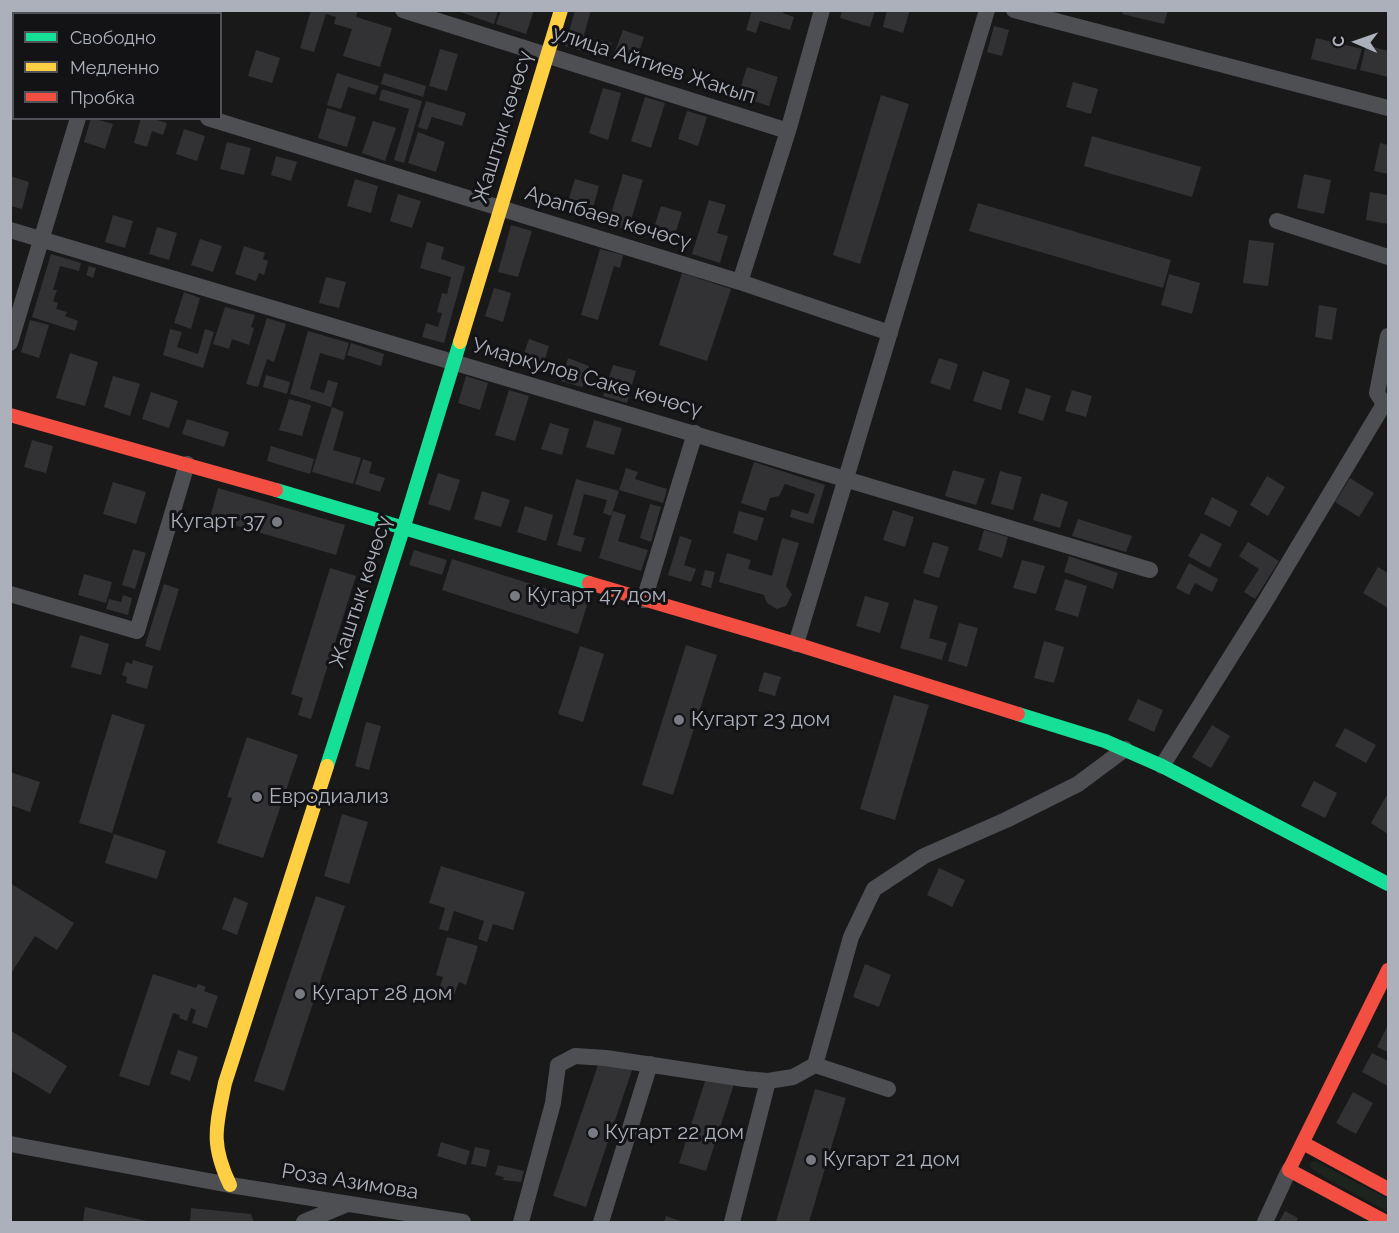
<!DOCTYPE html>
<html>
<head>
<meta charset="utf-8">
<style>
	body { margin:0 }
	#map { position:relative; width:1399px; height:1233px; overflow:hidden; background:#19191a; font-family:Raleway,sans-serif }
	canvas { display:block }
	.frame { position:absolute; inset:0; border:12px solid #abb0ba; pointer-events:none }
	.legend { position:absolute; left:12px; top:12px; width:210px; height:108px; box-sizing:border-box; background:#131316; border:2px solid #505258; margin:0; padding:8px 10px; list-style:none; font-size:18px; color:#abb0ba }
	.legend li { display:flex; align-items:center; gap:12px; height:30px }
	.legend b { width:30px; border:2px solid #505258 }
	.north { position:absolute; left:1327px; top:12px; width:60px; height:60px; -webkit-text-stroke:4px #131316; paint-order:stroke; rotate:272deg; font-size:16px; font-weight:700; line-height:24px; text-align:center; color:#abb0ba }
	.north::after { content:''; display:block; margin:auto; width:21px; height:27px; background:#abb0ba; clip-path:polygon(50% 0,100% 100%,50% 72%,0 100%) }
</style>
</head>
<body>
<div id="map">
<canvas width="1399" height="1233"></canvas>
<div class="frame"></div>
<ul class="legend">
<li><b style="height:8px;background:#16e098"></b>Свободно</li>
<li><b style="height:8px;background:#ffcf43"></b>Медленно</li>
<li><b style="height:8px;background:#f24e42"></b>Пробка</li>
</ul>
<div class="north">С</div>
</div>
<script>
const ctx = document.querySelector('canvas').getContext('2d');
ctx.lineJoin = 'round';
function fill(path, color) { ctx.fillStyle = color; ctx.fill(path, 'evenodd'); }
function trace(path, color, width, dash) { ctx.strokeStyle = color; ctx.lineWidth = width; ctx.lineCap = dash ? 'butt' : 'round'; ctx.setLineDash(dash || []); ctx.stroke(path); }
function write(font, color, halo, rows, align = 'center') {
  ctx.font = font + ' Raleway,sans-serif'; ctx.lineWidth = 6; ctx.setLineDash([]); ctx.textBaseline = 'middle'; ctx.strokeStyle = halo; ctx.fillStyle = color; for (const [text, x, y, turn = 0] of rows) {
    ctx.save(); ctx.translate(x, y); ctx.rotate((+turn || 0) * Math.PI / 180); ctx.textAlign = isNaN(turn) ? turn : align; if (halo) ctx.strokeText(text, 0, 0); ctx.fillText(text, 0, 0); ctx.restore();
  }
}
fill(new Path2D(`
	M1315,1161L1388,1199V1212L1324,1177L1311,1168L1310,1163Z`), '#1d241e');
fill(new Path2D(`
	M311,10H358L356,17L392,28L380,67L343,56L352,29L334,24L336,17L326,14L314,52L300,48Z
	M455,10H497L498,11L494,24Z
	M501,10H534L526,34L496,24Z
	M575,10H591L584,35L612,43L607,59L565,46Z
	M752,10H784L783,13L794,17L790,30L760,21L756,33L746,30Z
	M842,10H875L870,27L840,18Z
	M887,10H910L903,33L883,27Z
	M1123,10H1168L1164,24L1122,14Z
	M994,26L1009,30L1002,56L987,52Z
	M623,30L644,37L636,61L614,54Z
	M1316,38L1362,49L1356,70L1311,59Z
	M1366,45L1388,51V77L1360,70Z
	M440,49L458,54L447,91L429,86Z
	M256,50L280,58L272,83L248,76Z
	M747,67L778,77L769,106L738,96Z
	M337,73L379,86L375,95L348,87L341,109L327,105Z
	M384,73L426,86L423,97L381,84Z
	M1073,82L1098,89L1091,114L1066,107Z
	M603,88L621,93L608,140L589,133Z
	M382,89L422,101L404,163L394,160L409,109L379,100Z
	M881,95L909,104L860,264L833,255Z
	M645,97L665,103L651,148L631,141Z
	M426,101L466,113L462,126L432,117L427,130L418,127Z
	M327,108L356,117L347,147L318,138Z
	M687,111L707,117L698,146L678,139Z
	M91,118L113,124L105,149L84,142Z
	M141,118H150L167,123L163,135L152,131L147,147L134,143Z
	M373,121L396,128L385,161L362,153Z
	M184,129L205,136L197,161L176,154Z
	M418,132L445,142L436,172L408,163Z
	M1092,136L1201,167L1192,197L1084,166Z
	M227,142L251,148L244,175L220,169Z
	M1380,143L1388,145V174L1374,171Z
	M276,156L297,162L291,181L271,175Z
	M623,174L643,180L628,230L608,224Z
	M1304,174L1331,180L1324,214L1297,208Z
	M10,176L29,182L22,209L10,206Z
	M355,179L378,186L371,213L347,206Z
	M575,179L599,186L591,215L566,207Z
	M1370,192L1388,195V224L1366,220Z
	M398,194L421,201L412,228L390,221Z
	M709,200L726,205L717,233L728,236L720,263L692,254Z
	M978,203L1171,260L1163,288L969,231Z
	M661,206L682,212L673,241L652,234Z
	M113,215L133,221L125,248L105,242Z
	M511,225L532,231L518,277L498,272Z
	M157,227L177,233L169,260L149,254Z
	M200,239L222,246L213,272L191,265Z
	M1249,240L1274,243L1268,286L1243,283Z
	M427,242L444,247L441,259L465,267L444,343L422,337L426,323L438,327L442,313L437,312L442,293L447,294L451,277L420,268Z
	M244,246L265,253L263,259L268,261L264,275L259,273L256,281L235,274Z
	M600,249L623,255L620,268L614,266L598,320L581,315Z
	M51,254L81,263L79,271L60,266L53,290H57L53,301L58,303L56,309L67,312L65,316L78,321L75,331L32,317Z
	M89,266L96,268L93,278L86,275Z
	M682,273L731,289L707,361L659,345Z
	M1169,274L1200,283L1192,314L1161,305Z
	M326,277L346,282L339,308L319,303Z
	M494,288L511,293L503,322L485,316Z
	M184,292L200,298L191,329L174,323Z
	M1319,305L1337,308L1332,340L1315,337Z
	M225,307L255,315L251,327L254,328L249,345L232,339L229,349L213,344Z
	M267,318L286,324L274,362L267,359L258,387L246,384Z
	M30,320L49,325L39,358L21,352Z
	M170,329L182,332L177,347L198,354L205,329L214,332L203,368L163,355Z
	M308,331L349,343L344,360L320,353L310,389L324,393L328,380L338,383L331,407L290,394Z
	M529,339L549,346L541,372L520,365Z
	M351,343L384,354L381,366L347,355Z
	M70,353L98,362L85,406L56,398Z
	M568,358L589,366L588,372H583L581,378L585,381L582,387L561,381Z
	M939,358L958,364L950,390L930,383Z
	M613,365L636,371L627,403L603,396Z
	M983,371L1010,380L1001,410L973,401Z
	M266,375L290,382L287,394L263,387Z
	M113,376L140,384L130,416L104,407Z
	M466,376L488,383L480,410L458,403Z
	M1026,388L1051,396L1043,421L1018,413Z
	M509,390L529,396L515,441L495,435Z
	M1072,390L1092,396L1086,417L1065,411Z
	M151,392L178,401L169,428L142,419Z
	M289,399L311,405L302,436L279,430Z
	M332,407L344,412L333,450L361,458L353,484L312,472Z
	M187,419L229,432L224,447L182,434Z
	M594,420L622,428L614,455L586,447Z
	M550,423L569,429L562,455L541,449Z
	M32,440L53,446L46,473L24,467Z
	M271,446L314,459L310,474L267,461Z
	M363,459L372,462L369,473L385,478L380,492L355,484Z
	M754,462L825,485L813,524L790,517L792,509L808,514L815,494L785,484L779,496L770,498L766,511L741,503Z
	M626,468L638,472L635,479L667,489L663,503L619,490Z
	M953,470L985,479L976,505L945,496Z
	M1000,471L1022,477L1013,510L991,504Z
	M438,473L460,480L450,511L428,504Z
	M1267,476L1285,487L1268,516L1250,505Z
	M1350,478L1374,493L1359,517L1335,502Z
	M576,479L619,491L611,516L603,513L607,500L584,494L573,535L585,538L581,552L557,545Z
	M113,482L146,492L136,524L103,514Z
	M218,488L345,525L336,555L210,518Z
	M482,491L510,500L501,527L474,519Z
	M1041,493L1068,502L1060,528L1033,520Z
	M1212,497L1238,511L1230,527L1204,514Z
	M650,504L661,507L651,542L640,538Z
	M525,506L553,515L546,541L517,532Z
	M893,510L914,517L905,547L883,540Z
	M613,511L626,515L618,541L648,550L641,571L599,558Z
	M739,511L764,518L757,541L733,533Z
	M1078,519L1132,536L1126,552L1072,536Z
	M984,530L1008,537L1002,558L978,550Z
	M1201,533L1222,544L1210,568L1188,556Z
	M680,536L692,540L684,565L696,569L691,582L668,575Z
	M782,538L799,543L786,586L792,594L786,606L777,609L767,603L764,595L719,582L727,553L751,560L748,569L772,576Z
	M933,542L949,547L939,578L923,573Z
	M1248,542L1279,561L1255,599L1244,592L1259,569L1239,556Z
	M133,549L146,553L135,589L122,585Z
	M414,550L447,560L442,575L409,565Z
	M1069,556L1118,573L1113,589L1064,572Z
	M452,559L588,602L578,634L442,590Z
	M1022,560L1045,566L1036,594L1013,588Z
	M1189,563L1218,579L1212,592L1195,583L1189,595L1176,588Z
	M1378,567L1388,573V608L1363,593Z
	M330,568L356,576L311,719L298,715L303,698L291,694Z
	M705,570L715,572L711,588L701,585Z
	M84,574L112,582L106,603L78,595Z
	M1065,579L1087,586L1078,617L1055,610Z
	M164,584L179,589L160,651L145,646Z
	M123,595L132,598L128,615L106,609L109,599L121,602Z
	M865,596L889,603L880,633L856,626Z
	M914,599L938,606L929,638L947,643L942,660L900,648Z
	M959,623L978,628L967,667L948,661Z
	M80,635L109,644L101,675L71,667Z
	M1044,641L1064,647L1054,683L1034,678Z
	M686,645L717,655L673,795L642,785Z
	M580,646L604,654L583,722L558,714Z
	M133,660L153,666L147,689L126,683L127,677L122,675L126,662L132,664Z
	M764,672L781,677L775,696L758,691Z
	M894,695L929,705L895,820L860,809Z
	M1138,699L1163,710L1154,732L1128,720Z
	M112,714L145,725L112,833L79,823Z
	M366,722L381,726L369,770L355,766Z
	M1212,725L1230,736L1211,768L1192,757Z
	M1345,728L1376,745L1366,763L1335,746Z
	M247,737L298,755L263,858L217,843L232,798L227,797Z
	M10,772L40,782L30,812L10,805Z
	M1314,781L1337,793L1325,818L1301,806Z
	M1388,793V834L1371,823Z
	M342,814L368,822L349,884L324,876Z
	M114,834L166,851L157,879L105,863Z
	M441,866L525,892L513,930L493,924L487,942L478,939L484,921L454,911L448,931L439,929L445,908L429,903Z
	M939,868L965,880L952,907L927,895Z
	M10,883L74,923L57,950L35,936L10,975Z
	M316,896L345,906L284,1091L254,1081Z
	M234,897L248,903L237,935L222,929Z
	M447,937L478,946L466,985L459,982L453,998L438,993L443,977L436,975Z
	M865,964L891,975L879,1007L853,997Z
	M153,974L196,988L198,984L206,987L204,991L218,996L207,1028L192,1023L196,1010L191,1008L187,1021L179,1018L180,1015L173,1013L149,1086L119,1076Z
	M1388,1025V1052L1377,1047Z
	M10,1030L67,1066L50,1094L10,1070Z
	M178,1050L198,1057L190,1081L170,1074Z
	M1372,1053L1388,1061V1086L1362,1072Z
	M600,1059L632,1070L586,1207L553,1196Z
	M707,1075L734,1084L706,1171L679,1163Z
	M815,1089L846,1098L809,1222H776Z
	M1353,1092L1373,1103L1356,1134L1336,1123Z
	M441,1142L470,1151L466,1165L437,1156Z
	M475,1147L490,1150L486,1167L471,1164Z
	M498,1165L524,1171L521,1182L503,1180L504,1177L495,1175Z
	M85,1207L151,1222L83,1221Z
	M191,1208L251,1214L254,1222H190Z
	M1285,1211L1298,1218L1296,1222H1279Z
	M666,1216L683,1222H664Z`), '#323234');
trace(new Path2D(`
	M403,10L788,131
	M1014,10L1388,108
	M109,14L110,10
	M10,58L14,59
	M208,118L740,282L890,333
	M1277,221L1388,257
	M10,230L1150,570
	M740,282L788,131L822,10
	M10,343L78,118
	M10,594L137,631L187,464
	M644,600L695,433
	M796,644L987,10
	M1162,766L1265,602L1384,404L1377,393L1388,336
	M815,1065L888,1089
	M10,1144L230,1185L463,1222
	M304,1222L347,1204
	M521,1222L553,1103L558,1065L575,1056L606,1058L745,1079L768,1081L793,1077L815,1065L851,937L874,889L924,856L1006,820L1078,784L1125,749
	M601,1222L650,1064
	M732,1222L768,1081
	M1265,1222L1289,1170`), '#4d4f53', 16);
trace(new Path2D(`
	M276,490L589,583
	M1018,714L1105,741L1162,766L1388,884
	M327,766L403,529L460,342`), '#16e098', 14);
trace(new Path2D(`
	M460,342L561,10
	M230,1185C210,1143 216,1127 225,1083L327,766`), '#ffcf43', 14);
trace(new Path2D(`
	M10,415L276,490
	M589,583L796,644L1018,714
	M1303,1143L1388,1189
	M1386,1222L1289,1170L1388,970`), '#f24e42', 14);
for (const [x, y, r, color] of [
	[277,522,6,"#787b82"],
	[515,596,6,"#787b82"],
	[679,720,6,"#787b82"],
	[257,797,6,"#787b82"],
	[300,994,6,"#787b82"],
	[593,1133,6,"#787b82"],
	[811,1160,6,"#787b82"]
]) { const dot = new Path2D(); dot.arc(x, y, r, 0, 2 * Math.PI); ctx.fillStyle = color; ctx.fill(dot); trace(dot, '#131316', 2); }
write('21px', '#abb0ba', '#131316', [
	["улица Айтиев Жакып",654,65,18],
	["Жаштык көчөсү",503,127,-73],
	["Арапбаев көчөсү",608,218,17],
	["Умаркулов Саке көчөсү",587,378,16],
	["Жаштык көчөсү",361,592,-72],
	["Роза Азимова",350,1182,9]
]);
write('21px', '#abb0ba', '#131316', [
	["Кугарт 37",265,522,"right"],
	["Кугарт 47 дом",527,596],
	["Кугарт 23 дом",691,720],
	["Евродиализ",269,797],
	["Кугарт 28 дом",312,994],
	["Кугарт 22 дом",605,1133],
	["Кугарт 21 дом",823,1160]
], 'left');
</script>
</body>
</html>
